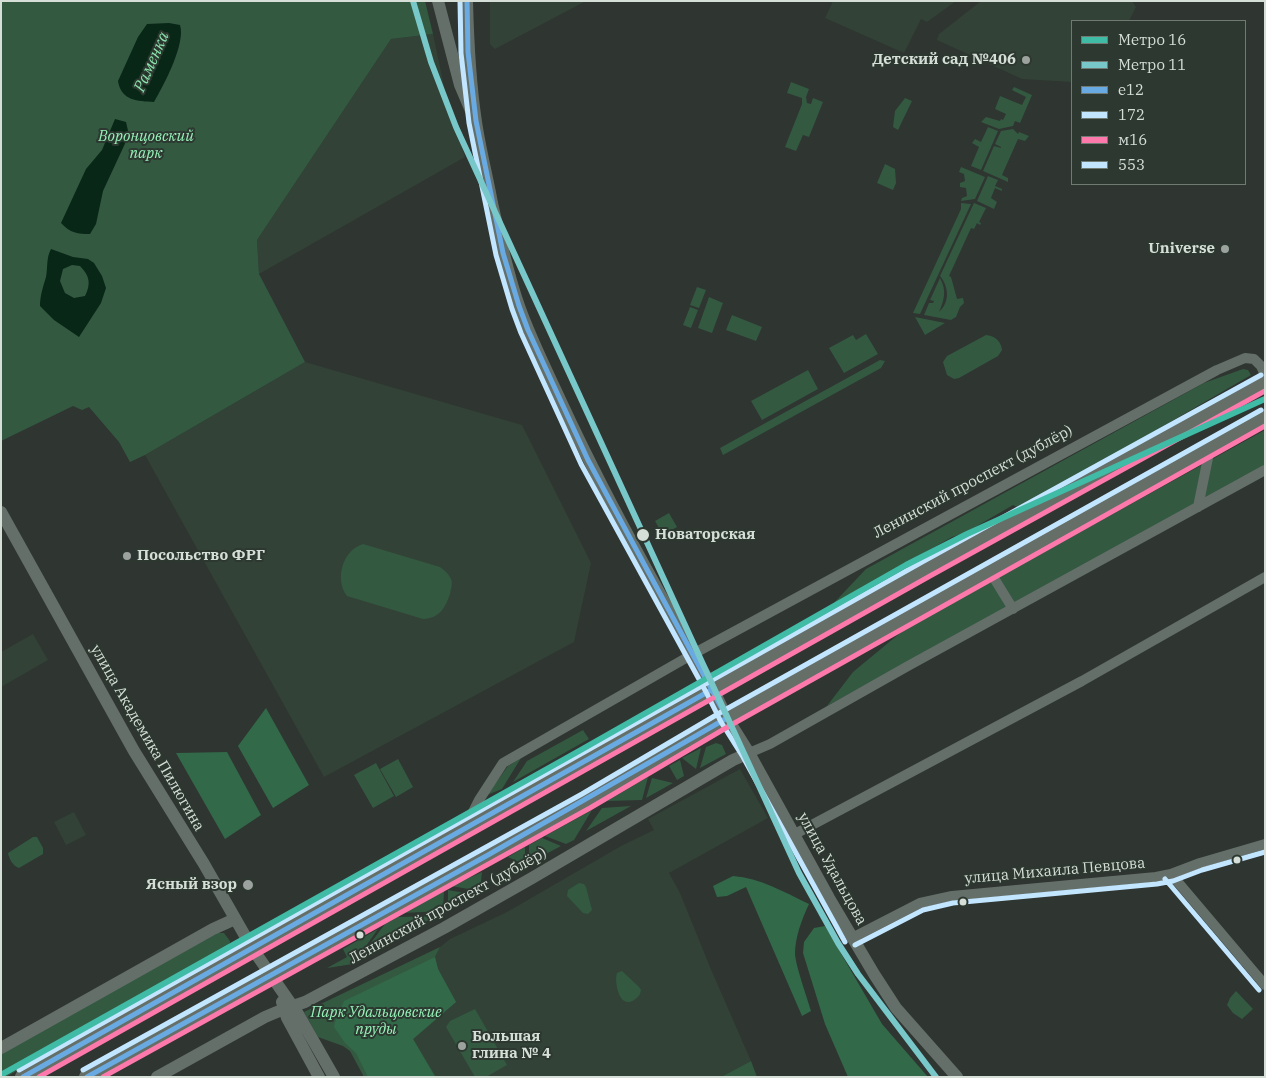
<!DOCTYPE html>
<html>
<head>
<meta charset="utf-8">
<style>
	body { margin:0 }
	#map { position:relative; width:1266px; height:1078px; overflow:hidden; background:#2f3531; font-family:"IBM Plex Serif",serif }
	canvas { display:block }
	.frame { position:absolute; inset:0; border:2px solid #d6ded8; pointer-events:none }
	.legend { position:absolute; left:1071px; top:20px; width:175px; height:165px; box-sizing:border-box; background:#2c3830; border:1px solid #707a73; margin:0; padding:6px 9px; list-style:none; font-size:15px; color:#d6ded8 }
	.legend li { display:flex; align-items:center; gap:10px; height:25px }
	.legend b { width:25px; border:1px solid #707a73 }
</style>
</head>
<body>
<div id="map">
<canvas width="1266" height="1078"></canvas>
<div class="frame"></div>
<ul class="legend">
<li><b style="height:6px;background:#40bba6"></b>Метро 16</li>
<li><b style="height:6px;background:#78c7c9"></b>Метро 11</li>
<li><b style="height:6px;background:#69aae2"></b>е12</li>
<li><b style="height:6px;background:#c2e6ff"></b>172</li>
<li><b style="height:6px;background:#fe79ab"></b>м16</li>
<li><b style="height:6px;background:#c2e6ff"></b>553</li>
</ul>
</div>
<script>
const ctx = document.querySelector('canvas').getContext('2d');
ctx.lineJoin = 'round';
function fill(path, color) { ctx.fillStyle = color; ctx.fill(path, 'evenodd'); }
function trace(path, color, width, dash) { ctx.strokeStyle = color; ctx.lineWidth = width; ctx.lineCap = dash ? 'butt' : 'round'; ctx.setLineDash(dash || []); ctx.stroke(path); }
function write(font, color, halo, rows, align = 'center') {
  ctx.font = font + ' "IBM Plex Serif",serif'; ctx.lineWidth = 4; ctx.setLineDash([]); ctx.textBaseline = 'middle'; ctx.strokeStyle = halo; ctx.fillStyle = color; for (const [text, x, y, turn = 0] of rows) {
    ctx.save(); ctx.translate(x, y); ctx.rotate((+turn || 0) * Math.PI / 180); ctx.textAlign = isNaN(turn) ? turn : align; if (halo) ctx.strokeText(text, 0, 0); ctx.fillText(text, 0, 0); ctx.restore();
  }
}
fill(new Path2D(`
	M490,1H586L495,49L490,44Z
	M833,1H956L927,22L921,19L904,53L825,18Z
	M981,1H1132L1136,7L1129,21H1072V82L1022,79L937,40L939,34Z
	M433,34L448,105L465,157L259,274L257,240L391,39Z
	M305,362L522,425L591,563L574,642L324,777L145,455Z
	M33,634L48,660L1,687V652Z
	M740,769L768,818L669,873L680,893L710,967L751,1061L721,1077H436L412,1039L456,1002L438,969L435,957L440,947L450,939L507,912L621,846L654,830L648,819Z
	M74,812L86,835L66,845L54,822Z`), '#324237');
fill(new Path2D(`
	M1,1H425L433,34L391,39L257,240L259,274L305,362L145,455L130,462L119,442L89,407L82,410L73,406L1,441Z
	M791,82L809,89L806,97L807,103L811,104L813,98L823,102L809,137L803,135L796,151L785,147L802,104V98L787,93Z
	M1014,87L1032,95L1020,123L1015,121L1013,126L999,129L981,122L986,117L1000,121L1001,119L1003,120L1006,114L995,109L1000,96L1022,105L1026,97L1012,90Z
	M905,98L912,101L898,130L893,127L895,111Z
	M988,127L998,131L981,170L971,166L979,147L972,143L975,139L981,142Z
	M1013,129L1018,134L1019,132L1029,136L1025,141L1018,139L1002,175L1008,178V182L983,171L994,146L1001,148V147L995,144L1001,131Z
	M885,164L895,169L896,183L893,190L877,183Z
	M961,167L985,177L975,199L961,201L962,198L967,196L966,188L960,187V183L965,181L964,174L959,172Z
	M988,176L998,180L995,186L1002,189V191L995,188L991,198L997,202L994,209L977,201Z
	M961,203L971,204L920,314L913,313L961,209Z
	M974,203L986,208L979,222L981,223L980,225L977,223L974,229L971,228L949,276L951,277L957,299L963,298L964,303L960,307L956,317L951,320L924,315L929,303H933L934,301L930,300L940,278C947,291 944,300 939,312C950,302 949,287 940,276Z
	M697,287L706,290L699,308L690,305Z
	M709,297L723,303L712,333L698,328Z
	M690,307L698,310L691,328L683,325Z
	M732,315L762,327L756,341L726,330Z
	M915,317L945,323L925,335Z
	M866,334L878,354L844,373L829,348L853,335L856,340Z
	M986,335C995,336 1001,341 1002,350L998,356L959,378L954,379L947,375L943,362L947,356Z
	M880,360L885,361L881,368L723,455L720,448Z
	M1243,369L1248,370L1251,375L1021,509L1013,505L965,533L952,537L908,562L885,578L830,607L866,569L1204,383Z
	M808,370L818,389L762,420L751,401Z
	M1265,430V465L827,706L853,672L905,629Z
	M669,513L677,527L663,535L655,521Z
	M363,544L440,567C444,570 449,574 451,579C453,584 451,588 450,594C445,608 440,618 423,619L347,596C334,579 343,550 363,544Z
	M583,730L589,739L513,782L527,761Z
	M716,743L722,745L726,754L700,768L706,747Z
	M701,748L696,769L682,758Z
	M521,758L502,789L487,795L508,766Z
	M398,759L413,787L396,797L380,769Z
	M680,760L684,776L677,780L669,766Z
	M376,763L394,796L373,808L354,775Z
	M648,777L642,800L607,801Z
	M652,778L673,783L646,798Z
	M631,806L586,831L602,808Z
	M592,810L574,840L566,844L545,836Z
	M33,837H37L43,848V854L19,868C13,866 9,859 8,853Z
	M542,838L561,846L529,863V845Z
	M525,847V865L508,857Z
	M482,872L480,891L451,886Z
	M579,883L584,884L586,887L592,910L588,914L583,913L567,896L568,890Z
	M448,890L476,895L448,909Z
	M444,891L443,911L402,913Z
	M436,916L357,961L385,924L398,917Z
	M378,929L353,964L327,968L347,957L343,949Z
	M218,933H224L230,941L228,951L6,1077H1V1053Z
	M440,947L435,957L438,969L456,1002L413,1039L436,1077H364L350,1051L343,1046L318,1037L304,1012Z
	M622,971L639,987L641,990C640,996 638,997 634,1000C619,1010 614,981 617,973Z
	M1236,991L1253,1009L1242,1019L1233,1013L1227,1005L1230,998Z
	M475,1009L507,1065L486,1077H475L446,1027L450,1021Z
	M751,1061L757,1077H721Z`), '#335941');
fill(new Path2D(`
	M266,708L309,785L273,808L238,746Z
	M227,752L261,815L225,839L176,753Z
	M733,876C760,878 784,892 809,904C802,919 795,937 795,954C796,967 807,997 811,1011L802,1016L746,887L727,896L717,897L713,886Z
	M825,926L882,1024L928,1077H848L825,1024L803,953L804,942L814,928Z
	M435,957L438,969L456,1002L413,1039L435,1077H368L356,1053L345,1043L334,1027L335,1022L344,1001Z`), '#326949');
fill(new Path2D(`
	M169,23L180,25C186,43 164,85 154,102C138,101 121,101 118,81L138,37L147,24Z
	M115,119L126,122L129,135L103,191L96,224L90,234C78,234 70,233 61,223L86,169L102,150Z
	M51,249L73,257L88,259L94,263L102,276L106,288L101,303L79,337L54,320L40,306C40,296 43,287 46,277C48,267 46,258 51,249ZM72,265L80,266C90,276 91,284 85,296L74,298L65,293L60,281L63,269Z`), '#082717');
trace(new Path2D(`
	M1198,507L1210,448
	M989,570L1013,609
	M749,753L770,744L908,666L1265,470
	M466,826L479,800L503,763L693,654L1217,370L1245,358L1254,359L1261,366L1265,375
	M795,834L1082,681L1265,577
	M1171,874L1265,985
	M852,938L920,903L952,896L1156,877L1171,874L1200,863L1265,844`), '#656f69', 10);
trace(new Path2D(`
	M438,1L460,85L471,111
	M467,1C468,42 470,82 476,122C480,149 487,176 492,203C500,238 507,272 519,306C531,340 548,373 563,406C608,503 661,596 713,689L727,718L749,753L829,898L874,974L896,1008L957,1077
	M1,512L134,751L204,864L252,948L298,1014L334,1077
	M282,1002L287,1018L319,1077
	M1,1048L213,929L235,919
	M157,1077L265,1017L284,1009L305,1002L444,928L532,878L733,760L749,753`), '#656f69', 12);
trace(new Path2D(`
	M23,1077L926,569L1265,382
	M87,1077L272,976L586,801L727,718L1265,417`), '#656f68', 16);
trace(new Path2D(`
	M23,1077L713,689
	M87,1077L488,855L727,718L588,460L528,330L519,306L503,253L476,121L468,52L467,1`), '#69aae2', 5);
trace(new Path2D(`
	M460,1L461,53L469,123L496,255L512,309L521,333L581,464L706,692L721,722L743,757L845,942
	M1165,879L1259,990
	M855,945L923,910L953,903L1157,884L1173,881L1202,870L1265,852`), '#c2e6ff', 5);
trace(new Path2D(`
	M39,1077L930,576L1265,391
	M103,1077L590,808L731,725L1265,426`), '#fe79ab', 5);
trace(new Path2D(`
	M19,1070L922,562L1261,375
	M83,1070L582,794L723,711L1261,410`), '#c2e6ff', 5);
trace(new Path2D(`
	M1,1075L579,751L906,565L967,534L1265,399`), '#40bba6', 6);
trace(new Path2D(`
	M413,1L431,62L456,127L799,873L838,943L858,974L936,1077`), '#78c7c9', 6);
for (const [x, y, r, color] of [
	[1026,60,5,"#9ca39e"],
	[1225,249,5,"#9ca39e"],
	[643,535,7,"#d6ded8"],
	[127,556,5,"#9ca39e"],
	[1237,860,4.5,"#d6ded8"],
	[248,885,6,"#9ca39e"],
	[963,902,4.5,"#d6ded8"],
	[360,935,4.5,"#d6ded8"],
	[462,1046,5,"#9ca39e"]
]) { const dot = new Path2D(); dot.arc(x, y, r, 0, 2 * Math.PI); ctx.fillStyle = color; ctx.fill(dot); trace(dot, '#2c3830', 2); }
write('bold 15px', '#d6ded8', '#2c3830', [
	["Детский сад №406",1016,60],
	["Universe",1215,249],
	["Посольство ФРГ",137,556,"left"],
	["Ясный взор",237,885],
	["Большая",472,1037,"left"],
	["глина № 4",472,1054,"left"]
], 'right');
write('italic 15px', '#97f1b9', '#2c3830', [
	["Воронцовский",146,137],
	["парк",146,154],
	["Парк Удальцовские",376,1013],
	["пруды",376,1030]
]);
write('15px', '#d6ded8', '#2c3830', [
	["Ленинский проспект (дублёр)",973,482,-28],
	["улица Академика Пилюгина",147,738,60],
	["улица Удальцова",832,869,61],
	["улица Михаила Певцова",1055,871,-5],
	["Ленинский проспект (дублёр)",448,906,-29]
]);
write('bold 15px', '#d6ded8', '#2c3830', [
	["Новаторская",655,535]
], 'left');
write('italic 16px', '#8be4ad', '#2c3830', [
	["Раменка",152,62,-66]
]);
</script>
</body>
</html>
